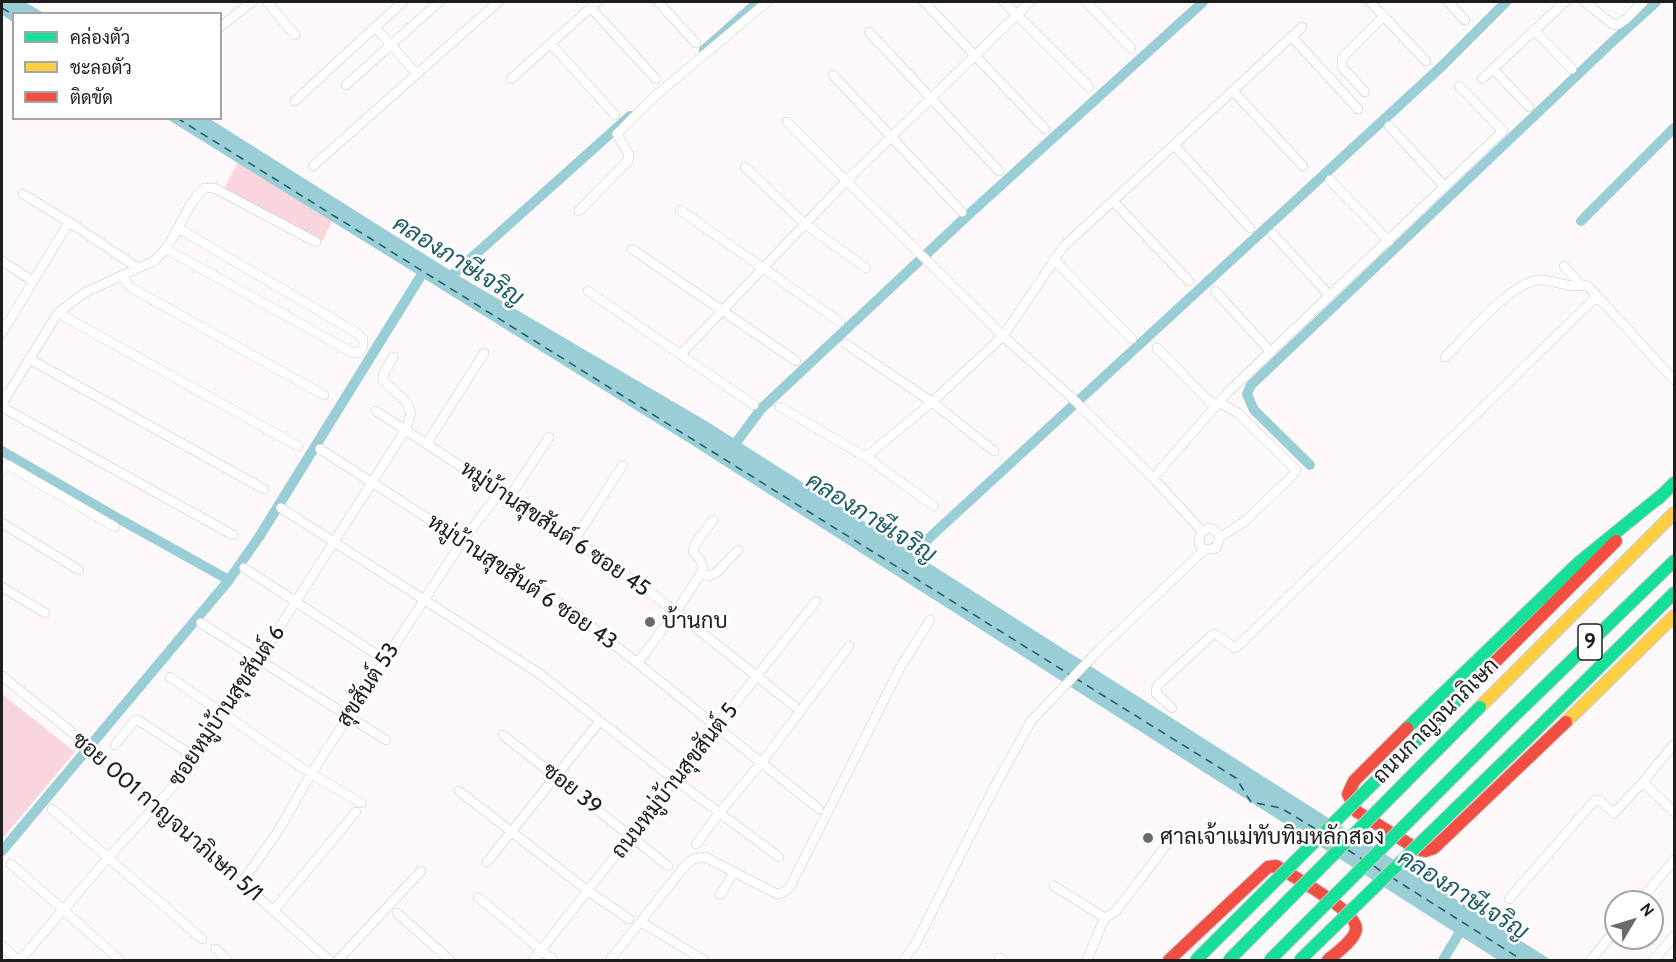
<!DOCTYPE html>
<html>
<head>
<meta charset="utf-8">
<style>
	body { margin:0 }
	#map { position:relative; width:1676px; height:962px; overflow:hidden; background:#fdf9fa; font-family:Cabin,Sarabun,sans-serif }
	canvas { display:block }
	.frame { position:absolute; inset:0; border:3px solid #1e1c1c; pointer-events:none }
	.legend { position:absolute; left:12px; top:12px; width:210px; height:108px; box-sizing:border-box; background:#fff; border:2px solid #a5a4a4; margin:0; padding:8px 10px; list-style:none; font-size:18px; color:#1e1c1c }
	.legend li { display:flex; align-items:center; gap:12px; height:30px }
	.legend b { width:30px; border:2px solid #a5a4a4 }
	.north { position:absolute; left:1604px; top:890px; width:60px; height:60px; box-sizing:border-box; background:#fff; border:2px solid #a5a4a4; border-radius:50%; rotate:52deg; font-size:16px; font-weight:700; line-height:24px; text-align:center; color:#1e1c1c }
	.north::after { content:''; display:block; margin:auto; width:21px; height:27px; background:#6c696a; clip-path:polygon(50% 0,100% 100%,50% 72%,0 100%) }
</style>
</head>
<body>
<div id="map">
<canvas width="1676" height="962"></canvas>
<div class="frame"></div>
<ul class="legend">
<li><b style="height:8px;background:#16e098"></b>คล่องตัว</li>
<li><b style="height:8px;background:#ffcf43"></b>ชะลอตัว</li>
<li><b style="height:8px;background:#f24e42"></b>ติดขัด</li>
</ul>
<div class="north">N</div>
</div>
<script>
const ctx = document.querySelector('canvas').getContext('2d');
ctx.lineJoin = 'round';
function fill(path, color) { ctx.fillStyle = color; ctx.fill(path, 'evenodd'); }
function trace(path, color, width, dash) { ctx.strokeStyle = color; ctx.lineWidth = width; ctx.lineCap = dash ? 'butt' : 'round'; ctx.setLineDash(dash || []); ctx.stroke(path); }
function write(font, color, halo, rows, align = 'center') {
  ctx.font = font + ' Cabin,Sarabun,sans-serif'; ctx.lineWidth = 5; ctx.setLineDash([]); ctx.textBaseline = 'middle'; ctx.strokeStyle = halo; ctx.fillStyle = color; for (const [text, x, y, turn = 0] of rows) {
    ctx.save(); ctx.translate(x, y); ctx.rotate((+turn || 0) * Math.PI / 180); ctx.textAlign = isNaN(turn) ? turn : align; if (halo) ctx.strokeText(text, 0, 0); ctx.fillText(text, 0, 0); ctx.restore();
  }
}
fill(new Path2D(`
	M238,162L332,221L323,241L224,189Z
	M2,694L75,752L2,839Z`), '#f9d6dd');
fill(new Path2D(`
	M2,2H25L44,13L14,14L13,22L2,15Z
	M167,119H210L459,276L708,422L1551,960H1498L692,445Z`), '#9aced7');
trace(new Path2D(`
	M704,50L758,2
	M1581,221L1674,128
	M449,278L630,116
	M2,451L114,516L229,580
	M729,452L761,409L967,216L1203,2
	M1310,465L1254,410L1247,394L1251,385L1611,43L1656,2
	M903,562L1442,66L1506,2
	M2,851L229,580L259,537L427,266
	M1443,960L1464,925`), '#9aced7', 10);
trace(new Path2D(`
	M2,8L14,15
	M177,118L1069,674
	M1075,678L1236,778L1251,802L1281,808L1319,831
	M1328,837L1337,843
	M1348,850L1362,859
	M1374,866L1382,872
	M1391,877L1522,960`), '#1c5b65', 1.5, [8, 6]);
const street = new Path2D(`
	M267,2L295,35
	M658,2L696,43
	M924,2L1045,129
	M1004,2L1089,87
	M1086,2L1131,48
	M1370,2L1426,61
	M1448,2L1465,20
	M1585,2L1612,24L1617,25L1626,19L1643,2
	M591,8L656,79
	M220,27L252,2
	M375,27L403,2
	M1534,30L1572,69
	M869,32L999,171
	M1292,37L1358,109
	M551,44L615,115
	M1493,69L1529,107
	M833,75L962,212
	M511,79L597,2
	M1482,79L1565,2
	M346,85L439,2
	M1233,91L1303,166
	M1365,92L1342,67V58L1384,16
	M295,101L375,27L416,73
	M787,122L1003,336L1070,396L1153,478L1202,531
	M1389,126L1445,187
	M1174,145L1250,228
	M313,166L498,2
	M745,167L805,224L866,268
	M1330,180L1389,241
	M23,194L69,222
	M1113,201L1189,281
	M680,210L840,322
	M579,211L628,161L629,155L617,134L655,96L767,2
	M1273,234L1330,296
	M166,249L353,353L359,352L363,347V339L357,333L178,228
	M632,249L796,361
	M1054,260L1132,339
	M2,261L33,281
	M1564,266L1582,286
	M122,275L130,287L324,395
	M588,291L754,405
	M1215,291L1271,352
	M58,313L298,446
	M2,333L69,222L138,268
	M846,344L932,402L994,451
	M1157,348L1214,406
	M681,354L847,180L1030,2
	M1445,357C1465,338 1514,278 1541,280C1560,281 1565,288 1587,285L1600,299
	M29,359L264,489
	M1218,402L1238,413L1296,470L1293,475L1244,522L1220,537
	M780,407L866,457L934,506
	M376,411L612,565L676,612L794,706
	M427,443L484,353
	M320,449L575,613L819,809
	M866,457L932,402L1003,336L1064,246L1302,27
	M2,470L8,465L115,527
	M1153,478L1228,392L1503,131L1459,86
	M509,498L549,437
	M281,508L540,674L674,779L779,857
	M2,523L79,570
	M233,535L7,410L3,402L58,313L84,293L154,261C177,242 182,209 204,188H214L316,242
	M575,539L623,465
	M244,568L385,660
	M702,573L709,576L717,572L738,550
	M2,587L45,613
	M201,623L386,740
	M638,662L676,612L703,570L701,561L693,551L694,546L713,520
	M2,676L79,738L329,960
	M170,677L311,774L361,803
	M1172,708L1156,693L1157,686L1211,636L1215,634L1235,648L1239,645L1593,300L1600,299L1674,380
	M503,735L668,866
	M1674,744L1643,782L1674,812
	M115,745L134,721L138,720L196,758
	M459,791L588,891L629,919
	M52,809L202,939
	M696,844L720,812L762,762L849,646
	M487,862L600,721
	M11,864L120,960
	M242,882L277,833L311,774L463,540L500,492
	M1054,886L1102,916L1104,919L1087,960
	M720,895L734,872
	M478,897L553,960
	M1509,899L1594,801L1599,800L1614,813L1643,782
	M1639,902L1674,860
	M273,911L356,812
	M397,913L450,960
	M1104,919L1116,911L1174,835
	M641,922L704,960
	M2,946L18,960
	M216,949L227,960
	M999,958L1003,960
	M20,960L108,858L189,769L406,429L411,413L407,403L383,380V375L393,357
	M338,960L421,871
	M533,960L816,601
	M610,960L685,866L693,859L705,857L777,894L784,892L790,887L900,668L930,620
	M904,960L917,941L993,790L1031,721L1098,651L1204,550L1216,548L1220,537L1214,530L1208,528L1200,534L1199,544L1204,550
	M1591,960L1616,929
	M1654,960L1674,936`);
const fast = new Path2D(`
	M1658,499L1674,483
	M1506,724L1674,561
	M1407,728L1577,564L1663,494
	M1526,740L1674,593`);
const slow = new Path2D(`
	M1480,707L1674,513
	M1566,722L1674,616`);
const jam = new Path2D(`
	M1465,692L1616,541
	M1407,728L1354,781L1348,794L1356,811L1417,849L1425,851L1434,848L1566,722
	M1169,960L1268,867L1276,866C1291,875 1358,912 1356,929C1355,940 1336,953 1328,960`);
trace(street, '#ccc9c9', 10);
trace(fast, '#ccc9c9', 14);
trace(slow, '#ccc9c9', 14);
trace(jam, '#ccc9c9', 14);
trace(street, '#fffefe', 9);
trace(fast, '#16e098', 12);
trace(slow, '#ffcf43', 12);
trace(jam, '#f24e42', 12);
const fastBridge = new Path2D(`
	M1196,960L1465,692
	M1229,960L1480,707
	M1270,960L1506,724
	M1300,960L1526,740`);
trace(fastBridge, '#ccc9c9', 14, []);
trace(fastBridge, '#16e098', 12);
for (const [x, y, r, color] of [
	[650,622,6,"#6c696a"],
	[1148,838,6,"#6c696a"]
]) { const dot = new Path2D(); dot.arc(x, y, r, 0, 2 * Math.PI); ctx.fillStyle = color; ctx.fill(dot); trace(dot, '#fff', 2); }
for (const [x, y, w] of [
	[1590,642,24]
]) { const box = new Path2D(); box.roundRect(x - w / 2, y - 18, w, 36, 4.5); ctx.fillStyle = '#fff'; ctx.fill(box); trace(box, '#1e1c1c', 1.5); }
write('bold 21px', '#1e1c1c', null, [
	["9",1590,642]
]);
write('22px', '#1e1c1c', '#fff', [
	["หมู่บ้านสุขสันต์ 6 ซอย 45",555,529,34],
	["หมู่บ้านสุขสันต์ 6 ซอย 43",522,582,34],
	["สุขสันต์ 53",368,685,-57],
	["ซอยหมู่บ้านสุขสันต์ 6",227,706,-56],
	["ถนนกาญจนาภิเษก",1436,721,-45],
	["ถนนหมู่บ้านสุขสันต์ 5",675,781,-52],
	["ซอย 39",572,789,38],
	["ซอย 001 กาญจนาภิเษก 5/1",167,817,41]
]);
write('22px', '#1e1c1c', '#fff', [
	["บ้านกบ",662,622],
	["ศาลเจ้าแม่ทับทิมหลักสอง",1160,838]
], 'left');
write('italic 24px', '#1c5b65', '#fff', [
	["คลองภาษีเจริญ",458,261,32],
	["คลองภาษีเจริญ",871,518,32],
	["คลองภาษีเจริญ",1463,895,32]
]);
</script>
</body>
</html>
